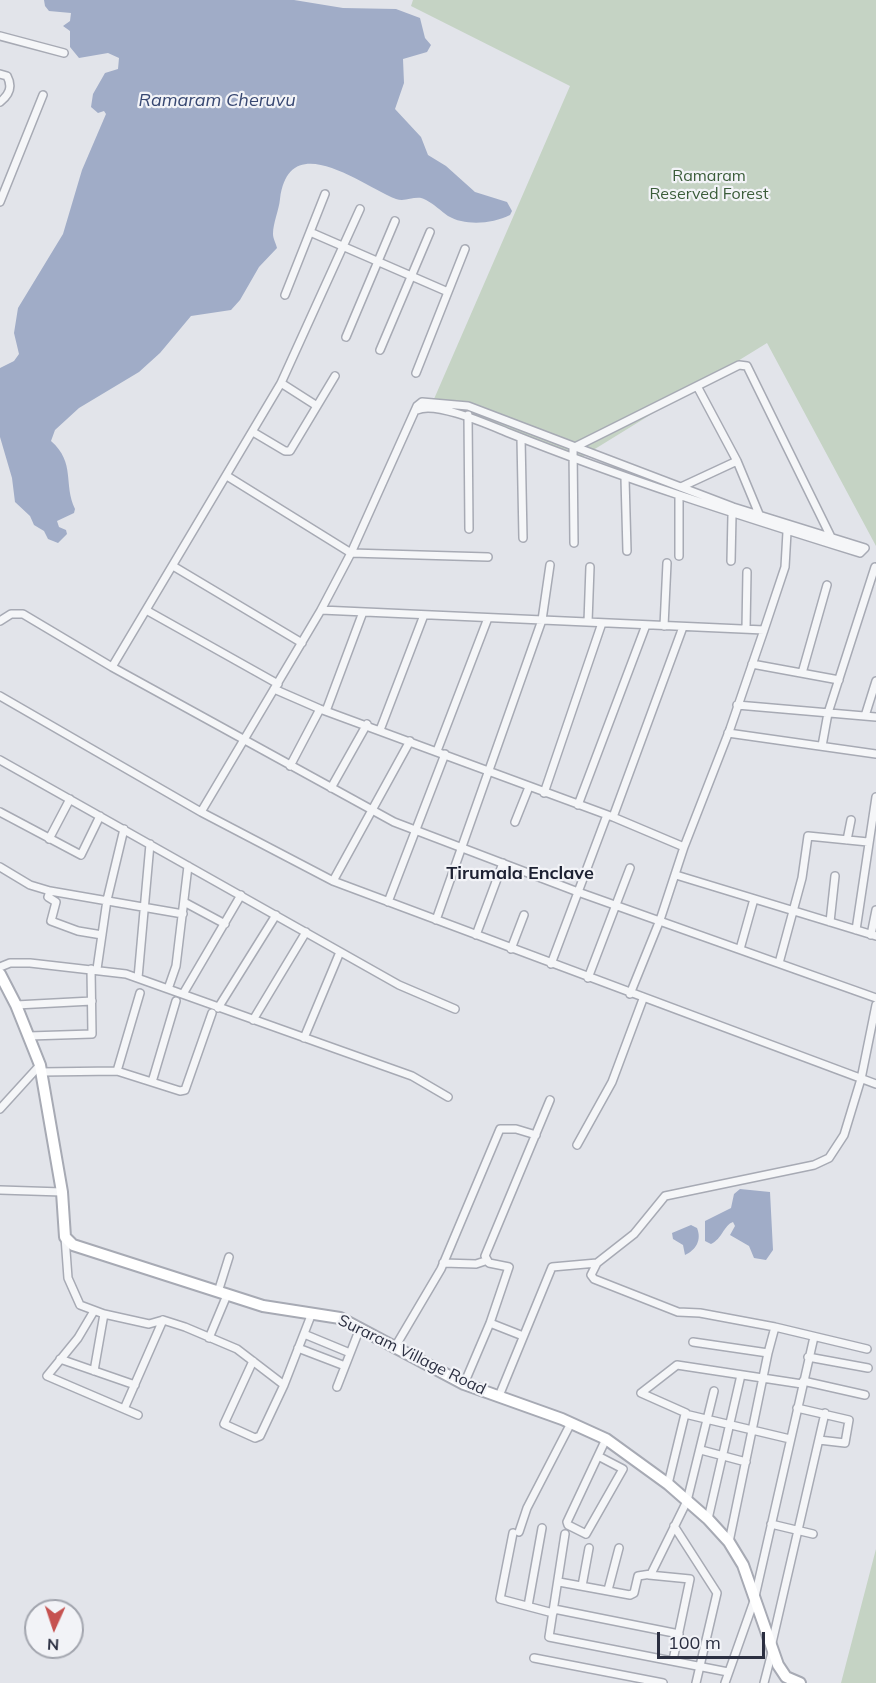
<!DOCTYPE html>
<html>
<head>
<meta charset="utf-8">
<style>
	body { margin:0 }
	#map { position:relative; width:876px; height:1683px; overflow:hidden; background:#e2e4ea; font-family:Mulish,sans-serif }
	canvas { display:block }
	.north { position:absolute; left:24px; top:1599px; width:60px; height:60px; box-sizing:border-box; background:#f2f3f7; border:2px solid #a2a5ae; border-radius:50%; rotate:183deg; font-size:16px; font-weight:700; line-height:24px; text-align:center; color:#2b2f41 }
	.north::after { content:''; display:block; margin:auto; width:21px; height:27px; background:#c65250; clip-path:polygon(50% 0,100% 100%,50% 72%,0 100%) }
	.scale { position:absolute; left:657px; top:1632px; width:108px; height:27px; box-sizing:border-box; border:3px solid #2b2f41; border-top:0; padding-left:8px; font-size:18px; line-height:21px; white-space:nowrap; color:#2b2f41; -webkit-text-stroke:4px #f2f3f7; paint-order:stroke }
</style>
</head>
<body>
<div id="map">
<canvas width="876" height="1683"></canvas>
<div class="north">N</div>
<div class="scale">100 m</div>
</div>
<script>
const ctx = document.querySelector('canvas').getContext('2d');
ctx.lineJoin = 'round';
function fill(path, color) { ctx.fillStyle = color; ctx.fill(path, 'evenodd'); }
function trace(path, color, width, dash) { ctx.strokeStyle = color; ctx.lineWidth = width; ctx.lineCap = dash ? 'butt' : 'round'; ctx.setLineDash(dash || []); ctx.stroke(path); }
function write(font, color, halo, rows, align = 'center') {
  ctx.font = font + ' Mulish,sans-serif'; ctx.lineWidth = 4.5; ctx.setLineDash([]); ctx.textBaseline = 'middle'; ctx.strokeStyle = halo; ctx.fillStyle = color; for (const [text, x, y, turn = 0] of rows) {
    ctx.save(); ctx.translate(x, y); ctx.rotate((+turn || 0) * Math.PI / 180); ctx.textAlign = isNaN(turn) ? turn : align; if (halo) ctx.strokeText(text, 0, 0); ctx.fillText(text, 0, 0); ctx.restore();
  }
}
fill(new Path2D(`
	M413,0H876V546L767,343L577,460L434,399L570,86L411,6Z
	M876,1549V1683H841Z`), '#c5d3c4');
fill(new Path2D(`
	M44,0H294L343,8L396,9L420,18L425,38L431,45L427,52L403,59L404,83L395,109L421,137L428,155L446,166L475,192L507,202L512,211L510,215C492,224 465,226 448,216C441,211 434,204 426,200C416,194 406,203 396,199C361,185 289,127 280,199C279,210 273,223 273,234C273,239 276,243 277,248L259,267L240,300L231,310L191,316L160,353L139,372L79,408L55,430L51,441C76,463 63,484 75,509L74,513L57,521L59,527L66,530L67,534L58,543L48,539L44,531L34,525L30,516L15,502L12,478L0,437V368L14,361L19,354L14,333L18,308L63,234L82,170L106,114L104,111L98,113L91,107L93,94L105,73L118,69L119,58L108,53L79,58L70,47V31L63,26L70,21L71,13L49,11L45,6Z
	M740,1189L770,1192L773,1250L766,1260L754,1258L749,1246L730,1235L735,1226L733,1222C724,1225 722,1239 711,1244L705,1241V1221L731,1208L734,1194Z
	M691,1225L697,1228C702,1240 696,1250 685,1255L683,1245L673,1239L672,1233Z`), '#a0acc7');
const minor = new Path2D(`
	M0,36L64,53
	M0,74L7,76C13,87 9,95 0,102
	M0,202L43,95
	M310,232L448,292
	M285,295L325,194
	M346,337L395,221
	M380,350L430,232
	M416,373L465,249
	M281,383L317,406
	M697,386L737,461L759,514
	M468,415L469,529
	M253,432L285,451H290L335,376
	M521,438L523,538
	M227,476L351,553L488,557
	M625,478L627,551
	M681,487L737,461
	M679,497V556
	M574,543L573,448L739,365L747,366L831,537
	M731,561L732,515
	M173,566L302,643
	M146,610L278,684
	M321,610L764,630
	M0,621L11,614H23L112,667L394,822L578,892L876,998
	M588,622L590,567
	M664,626L667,563
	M746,629L747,572
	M752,664L839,680
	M112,667L281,383L360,209
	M802,673L827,585
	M274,689L320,709L613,817L684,847
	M0,696L201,812L333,881L876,1084
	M737,705L876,717
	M326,711L363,612
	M865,716L876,681
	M380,730L424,615
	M728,733L876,754
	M822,746L828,713L875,567
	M437,751L488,618
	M0,760L399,985L455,1009
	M290,766L320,709
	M331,788L367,724
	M544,793L602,623
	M578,805L646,625
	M0,812L81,855L100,816
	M201,812L321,610L351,553L417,406L422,402L468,406L733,507L865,548L860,553C741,516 624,479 509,433C489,425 436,401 417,410
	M613,817L683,627
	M515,822L529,787
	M49,839L70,799
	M847,840L851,820
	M0,867L30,885L50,891L183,914
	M676,875L876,936
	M333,881L410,741
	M50,891L48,897L56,902L51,921L78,931L102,935
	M184,902L225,924
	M388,902L445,754
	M436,920L542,620L550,565
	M830,922L835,876
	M856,930L876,797
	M476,935L503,863
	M871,935L876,910
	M511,949L524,915
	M740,949L754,899
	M779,963L802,878L808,836L868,842
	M551,964L607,815
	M0,967L10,963H30L126,974L412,1076L448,1097
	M97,969L107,900L124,829
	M138,978L150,844
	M588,978L630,868
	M168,989L176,966L188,866
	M183,994L241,895
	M630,994L660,920L684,847L730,729L764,630L785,567L787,532
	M16,1005L92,1001
	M218,1008L276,915
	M253,1020L306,932
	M29,1036L92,1034L91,969
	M304,1038L340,952
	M117,1071L140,993
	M41,1072L117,1071L180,1091L185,1090L212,1013
	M152,1082L176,1001
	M0,1109L40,1065
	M577,1145L612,1082L643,999
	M0,1190L62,1192
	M65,1237L68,1278L80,1305L104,1314L149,1324L163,1320L185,1327L237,1349L284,1385
	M443,1263L476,1264L485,1261
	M218,1292L229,1257
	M94,1311L78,1338L47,1376L124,1409L163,1320
	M490,1323L523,1336
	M304,1334L350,1353
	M209,1338L227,1295
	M693,1342L768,1353L729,1542
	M395,1347L441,1269L500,1129H516L536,1135
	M298,1348L345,1366
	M867,1349L775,1327L700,1313L678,1312L594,1279L591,1275L597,1263L634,1234L665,1196L814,1165L829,1158L844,1135L861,1079L876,1005
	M768,1353L775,1327
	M808,1357L868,1368
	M60,1359L135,1385
	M253,1361L224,1424L255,1438L260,1436L284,1385L312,1313
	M94,1371L104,1314
	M803,1381L865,1395
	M464,1384L490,1323L509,1267L489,1263L485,1256L550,1100
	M337,1387L360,1328
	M499,1396L552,1267L597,1263
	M797,1408L849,1420L845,1443L819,1440
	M124,1409L138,1415
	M686,1413L641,1393L677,1365L802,1384
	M701,1450L746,1462
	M598,1456L623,1469L586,1534L568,1525L567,1522Z
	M598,1456L606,1439
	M668,1484L685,1414L790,1439
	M708,1519L741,1375
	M771,1524L813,1534
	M674,1526L717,1593L696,1683
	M519,1532L527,1508L571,1423
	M513,1533L500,1599L553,1613
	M565,1534L549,1637L728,1672
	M649,1575L690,1579L673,1660
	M559,1582L630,1595L634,1593L638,1576L651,1574L687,1501L714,1391
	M582,1586L589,1548
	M608,1590L619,1548
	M528,1606L542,1528
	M554,1609L679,1634
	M772,1643L825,1413
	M534,1658L663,1683
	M725,1683L754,1601L814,1337
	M764,1683L772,1652`);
const secondary = new Path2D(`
	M0,974L16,1005L40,1065L62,1192L65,1237L73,1245L263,1306L340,1318L464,1384L562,1419L606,1439L668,1484L708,1519L729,1542L743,1565L778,1665L786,1677L800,1683`);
trace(minor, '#a7aab4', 10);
trace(secondary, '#a7aab4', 14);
trace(minor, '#f5f6f8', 7);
trace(secondary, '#fff', 10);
write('16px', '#3a5c39', '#f2f3f7', [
	["Ramaram",709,176],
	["Reserved Forest",709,194]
]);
write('16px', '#2b2f41', '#f2f3f7', [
	["Suraram Village Road",412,1355,26]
]);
write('italic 18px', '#384872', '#f2f3f7', [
	["Ramaram Cheruvu",217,101]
]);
write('bold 18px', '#1d2132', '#f2f3f7', [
	["Tirumala Enclave",520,874]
]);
</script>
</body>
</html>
